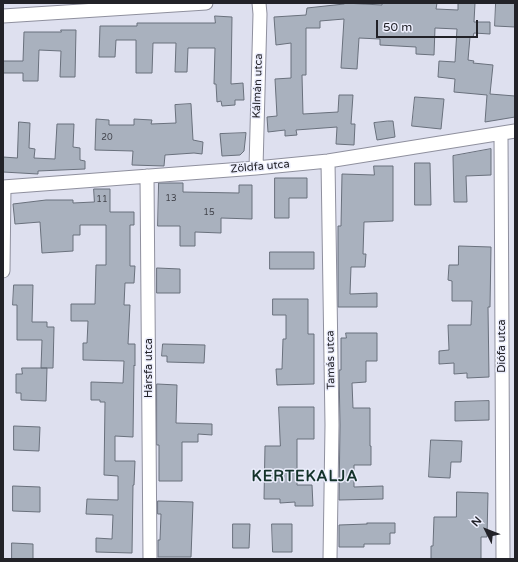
<!DOCTYPE html>
<html>
<head>
<meta charset="utf-8">
<style>
	body { margin:0 }
	#map { position:relative; width:518px; height:562px; overflow:hidden; background:#dee0ef; font-family:"Varela Round",sans-serif }
	canvas { display:block }
	.frame { position:absolute; inset:0; border:4px solid #222228; pointer-events:none }
	.north { position:absolute; left:466px; top:510px; width:40px; height:40px; -webkit-text-stroke:3px #eceefd; paint-order:stroke; rotate:312deg; font-size:11px; font-weight:700; line-height:16px; text-align:center; color:#222228 }
	.north::after { content:''; display:block; margin:auto; width:14px; height:18px; background:#222228; clip-path:polygon(50% 0,100% 100%,50% 72%,0 100%) }
	.scale { position:absolute; left:376px; top:20px; width:102px; height:18px; box-sizing:border-box; border:2px solid #222228; border-top:0; padding-left:5px; font-size:12px; line-height:14px; white-space:nowrap; color:#222228; -webkit-text-stroke:3px #eceefd; paint-order:stroke }
</style>
</head>
<body>
<div id="map">
<canvas width="518" height="562"></canvas>
<div class="frame"></div>
<div class="north">N</div>
<div class="scale">50 m</div>
</div>
<script>
const ctx = document.querySelector('canvas').getContext('2d');
ctx.lineJoin = 'round';
function fill(path, color) { ctx.fillStyle = color; ctx.fill(path, 'evenodd'); }
function trace(path, color, width, dash) { ctx.strokeStyle = color; ctx.lineWidth = width; ctx.lineCap = dash ? 'butt' : 'round'; ctx.setLineDash(dash || []); ctx.stroke(path); }
function write(font, color, halo, rows, align = 'center') {
  ctx.font = font + ' "Varela Round",sans-serif'; ctx.lineWidth = 3; ctx.setLineDash([]); ctx.textBaseline = 'middle'; ctx.strokeStyle = halo; ctx.fillStyle = color; for (const [text, x, y, turn = 0] of rows) {
    ctx.save(); ctx.translate(x, y); ctx.rotate((+turn || 0) * Math.PI / 180); ctx.textAlign = isNaN(turn) ? turn : align; if (halo) ctx.strokeText(text, 0, 0); ctx.fillText(text, 0, 0); ctx.restore();
  }
}
const building = new Path2D(`
	M344,3L382,5V3H437L436,9L458,10V3H475L474,22H490V34L474,33L473,37H470L468,60L474,61L473,63L493,65L490,94L515,96V117L485,122L487,95L454,92L455,79L438,77L439,61L455,62L457,29L435,28L434,55L416,54V47L380,45V39L359,38L357,69L341,68L344,19L320,21V28H306V75H302L303,114L338,112L339,95H353L351,124H355L354,145L336,144L337,127L296,130L297,135L285,136V130L268,132L267,117L277,116L275,79L291,78V43L276,45L274,17L306,15L307,8L344,4Z
	M496,3H515V27L495,26Z
	M215,16L232,17L231,84L243,83L244,100H235V105L222,106L221,101L217,102L216,84H214L215,48H188L187,72H175L176,43H153L152,73H136V40H116L115,57H99L100,26H137V23H215Z
	M61,30H76L75,77H60L61,51L39,50L38,81H23V73H3V61H23L24,32H61Z
	M415,97L444,99L441,129L412,126Z
	M191,104L193,140L203,142L202,154L194,153L165,155L164,166L132,165L133,151L95,150L96,119L109,120V125H134V119L152,120L151,124L176,123L175,105Z
	M388,121H393L395,137L377,140L374,123Z
	M19,122L30,123L29,148L35,149L34,158L55,159L57,124H74L73,147L80,148V160L85,161V169L38,171V174L3,172V157L17,158Z
	M246,133L244,151L240,155L222,156L220,134Z
	M491,149V175L466,176L467,202H454L453,156Z
	M415,163H430L431,205H415Z
	M374,166H393V221L364,222L363,254H366L365,267H351L350,294L377,293V307H338V226H341L342,174L374,175Z
	M275,178H307V198H289V218H275Z
	M159,183H183V192L239,193V185H252V219L221,218V233L195,232V246H180V226H158Z
	M94,189H110V212H134V225H130V266H135L134,283H125L124,305H130L128,344H135V366L134,365L133,437L115,436V461H135L134,485H133L132,553L96,552V538L112,539L113,515L86,514L87,499L118,500V476L104,475L105,402H100V400H91V382L123,383L124,361L83,360V343H87L88,321H71V304H95L96,265H106V225H80V235H73V251L42,253L40,222L15,224L13,204L46,200H73V203L94,202Z
	M459,246L491,247L490,307H488L489,377L467,378V373L454,374V363L439,364V351L449,350L448,325H471L472,301H452V281L448,280L449,265H458Z
	M270,252H314V269H270Z
	M157,268L180,269V293H157Z
	M14,285H33L32,322H47V327H54L53,368H41L42,340H17V305H13Z
	M273,299H308V334H314V384L277,385L276,369H282L283,339H286V315H273Z
	M346,333H377V361H366V382L352,383L353,408H370V446H371V465H354V487L383,486V499L339,500L340,425L339,370H341V338H346Z
	M163,344L205,345L204,363L167,362V356H162Z
	M22,368H47L46,401L21,400V393H16V374H22Z
	M157,384L177,385L176,423L212,424V435L198,434V442H182V481H159V445H157Z
	M489,401V420L455,421V402Z
	M279,407H314V439H297V485H312L313,506H295V502L280,503V499H264L265,446H280Z
	M14,426L40,427L39,451L14,450Z
	M431,440L462,441L461,462H451L450,478L429,477Z
	M13,486L40,487V512L13,511Z
	M457,492L488,493L487,537H481V559H431V546H433L434,517H456Z
	M158,501L193,502L191,557H158V540H160L161,514H158Z
	M367,523H395V533H390V544H364V547H339V525L367,524Z
	M233,524H250L249,548H233Z
	M272,524H292V552H273Z
	M12,543L33,544V559H12Z`);
fill(building, '#a9b1be');
trace(building, '#69707c', 1);
const street = new Path2D(`
	M3,16L206,3
	M501,134L503,559
	M328,161L332,425L330,559
	M256,168L260,14L259,3
	M147,176L150,559
	M3,187L256,168L328,161L515,131
	M3,271L4,187`);
trace(street, '#8f909e', 15);
trace(street, '#fff', 13);
write('9px', '#44464e', null, [
	["20",107,138],
	["13",171,199],
	["11",102,200],
	["15",209,213]
]);
write('11px', '#222228', '#eceefd', [
	["Kálmán utca",258,86,-88],
	["Zöldfa utca",260,167,-5],
	["Diófa utca",502,346,-90],
	["Tamás utca",331,360,-91],
	["Hársfa utca",149,368,-90]
]);
ctx.letterSpacing = '1px';
write('bold 15px', '#133229', '#eceefd', [
	["KERTEKALJA",305,477]
]);
ctx.letterSpacing = '0px';
</script>
</body>
</html>
